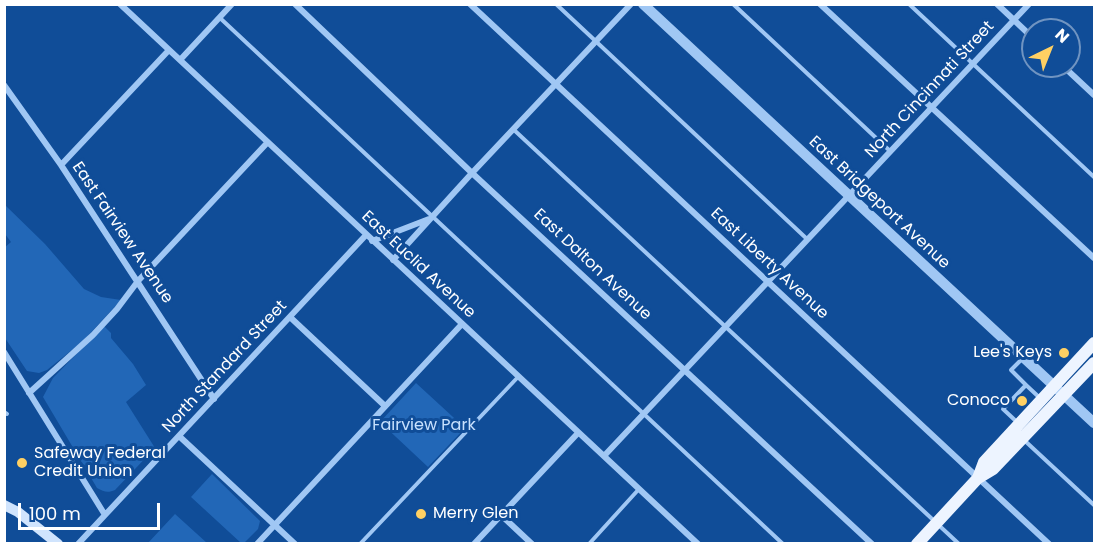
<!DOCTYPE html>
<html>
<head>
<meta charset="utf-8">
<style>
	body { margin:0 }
	#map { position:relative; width:1099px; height:548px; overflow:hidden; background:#104d98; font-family:Poppins,sans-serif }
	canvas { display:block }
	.frame { position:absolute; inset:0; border:6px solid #fff; pointer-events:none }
	.north { position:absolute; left:1021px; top:18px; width:60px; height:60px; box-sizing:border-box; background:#104d98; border:2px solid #7094c1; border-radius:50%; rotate:43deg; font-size:16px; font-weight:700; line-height:24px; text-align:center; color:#fff }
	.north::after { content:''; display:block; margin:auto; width:21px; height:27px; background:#ffd063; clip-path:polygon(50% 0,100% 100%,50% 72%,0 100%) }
	.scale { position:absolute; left:18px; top:503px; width:142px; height:27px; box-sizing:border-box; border:3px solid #fff; border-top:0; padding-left:8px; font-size:18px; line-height:21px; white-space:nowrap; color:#fff; -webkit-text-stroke:4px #104d98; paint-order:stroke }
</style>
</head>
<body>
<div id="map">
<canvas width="1099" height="548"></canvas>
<div class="frame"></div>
<div class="north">N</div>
<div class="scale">100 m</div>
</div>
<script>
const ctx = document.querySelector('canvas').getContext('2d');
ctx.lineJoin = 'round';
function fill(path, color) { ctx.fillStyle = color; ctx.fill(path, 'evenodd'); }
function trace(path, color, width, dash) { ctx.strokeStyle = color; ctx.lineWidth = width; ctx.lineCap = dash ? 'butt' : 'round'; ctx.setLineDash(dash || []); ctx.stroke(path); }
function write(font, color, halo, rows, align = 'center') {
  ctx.font = font + ' Poppins,sans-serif'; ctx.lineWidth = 6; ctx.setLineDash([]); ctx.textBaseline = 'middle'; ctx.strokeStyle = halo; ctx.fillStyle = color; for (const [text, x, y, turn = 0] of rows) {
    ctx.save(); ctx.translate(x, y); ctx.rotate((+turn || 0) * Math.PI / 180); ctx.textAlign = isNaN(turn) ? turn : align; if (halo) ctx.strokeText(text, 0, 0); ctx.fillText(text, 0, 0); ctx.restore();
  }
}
fill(new Path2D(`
	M5,205L45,244L84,289L101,297L121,300L83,341L47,370L39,373L27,371L5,338L4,248L11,242L5,234Z
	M104,326L111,333V338L133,364L146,385L126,402L155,448L115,490C108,493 104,492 97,488L43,397L53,378Z
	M416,383L465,428L428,467L380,422Z
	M212,474L260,521L258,529L244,543H241L191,497Z
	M175,514L207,543H148Z`), '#2267b7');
trace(new Path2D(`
	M556,4L807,239
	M733,4L890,151
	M909,4L1094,177
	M220,18L783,544
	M513,129L959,544
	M1026,385L1041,399
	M4,412L7,414
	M1018,423L1003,409L1026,385L1011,370L1022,359
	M1024,440L1094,505
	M360,544L518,377
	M589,544L639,489`), '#a0c7f4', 4);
trace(new Path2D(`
	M120,4L698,544
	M295,4L472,173L872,544
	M470,4L1049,544
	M820,4L1094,258
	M997,4L1033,38
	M180,60L232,4
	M1063,66L1094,95
	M4,85L61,165L214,399
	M61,165L169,50
	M372,241L429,219
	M393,260L472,173L631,4
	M291,318L385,406
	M4,352L105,515
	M29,393L93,335L117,309L138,281L267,143
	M179,436L295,544
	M604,456L1029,4
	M501,515L532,544
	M78,544L366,235
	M257,544L462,324
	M474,544L578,433`), '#a0c7f4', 6);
trace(new Path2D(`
	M643,4L1094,423`), '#a0c7f4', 10);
trace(new Path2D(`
	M4,505L18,512L58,544`), '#d0e4fd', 10);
trace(new Path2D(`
	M978,478L984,462L1094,343
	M917,544L978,478L993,469L1094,363`), '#edf4ff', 12);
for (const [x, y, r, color] of [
	[1064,353,6,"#ffd063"],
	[1022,401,6,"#ffd063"],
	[22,463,6,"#ffd063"],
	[421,514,6,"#ffd063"]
]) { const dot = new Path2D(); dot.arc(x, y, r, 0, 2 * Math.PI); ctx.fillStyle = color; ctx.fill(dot); trace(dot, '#104d98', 2); }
write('16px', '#fff', '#104d98', [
	["North Cincinnati Street",930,90,-47],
	["East Bridgeport Avenue",879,203,43],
	["East Fairview Avenue",122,233,56],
	["East Liberty Avenue",769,264,43],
	["East Euclid Avenue",418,265,43],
	["East Dalton Avenue",592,265,43],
	["North Standard Street",225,367,-47]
]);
write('16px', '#fff', '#104d98', [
	["Lee's Keys",1052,353],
	["Conoco",1010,401],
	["Safeway Federal",34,454,"left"],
	["Credit Union",34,472,"left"],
	["Merry Glen",433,514,"left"]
], 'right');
write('16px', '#c8e1fe', '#104d98', [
	["Fairview Park",424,426]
]);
</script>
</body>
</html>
